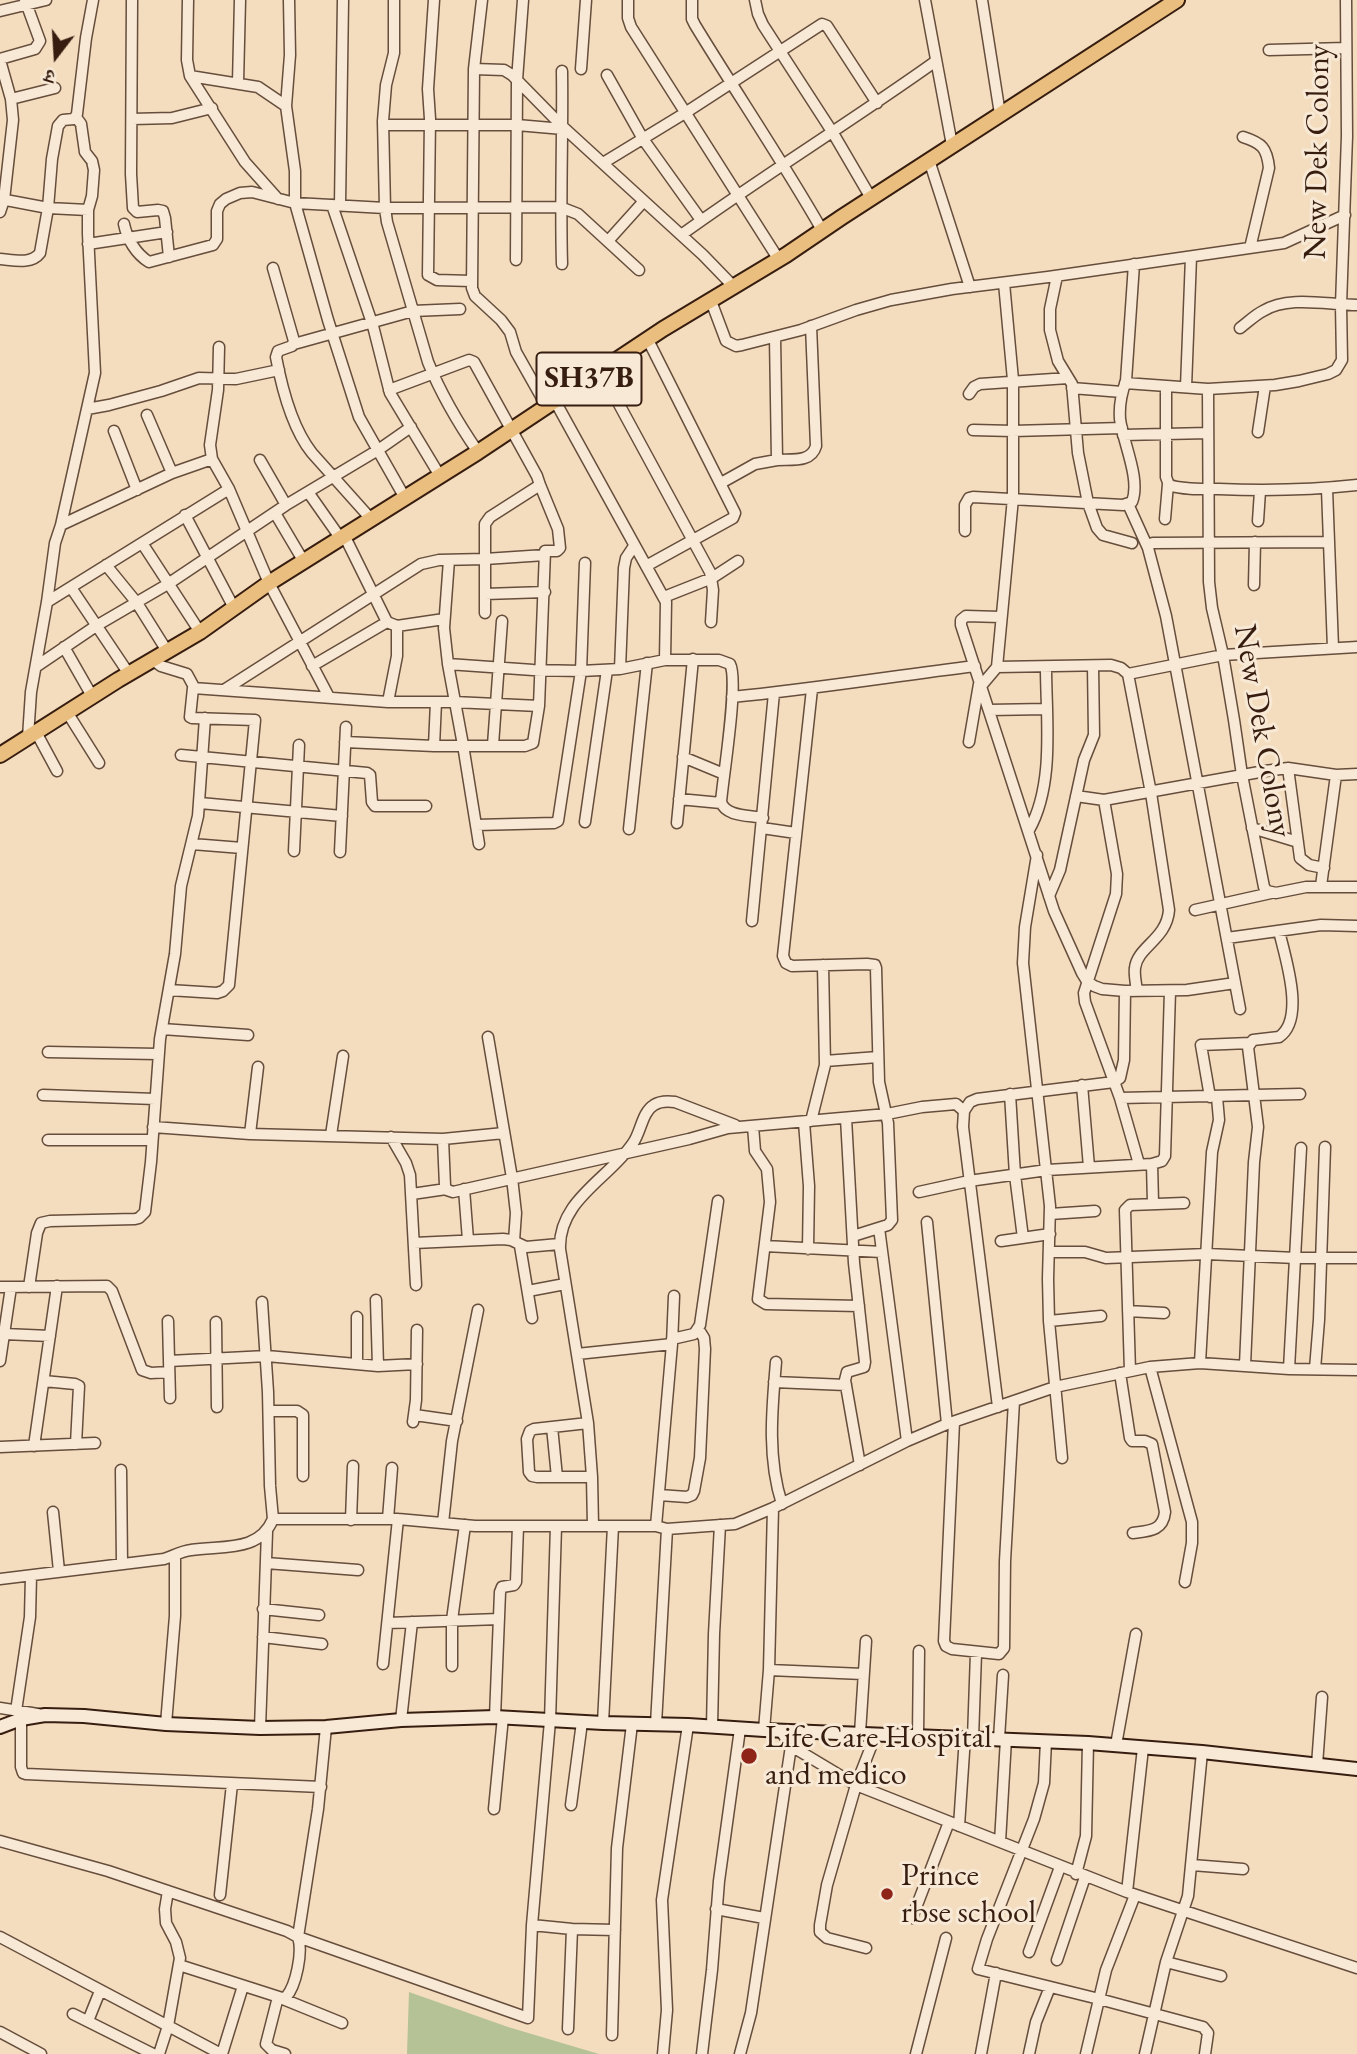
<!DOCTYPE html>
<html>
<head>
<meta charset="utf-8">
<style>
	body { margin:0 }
	#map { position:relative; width:1357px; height:2054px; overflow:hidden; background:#f3ddbe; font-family:"EB Garamond","Noto Serif Devanagari",serif }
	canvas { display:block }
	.north { position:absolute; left:21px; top:21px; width:70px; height:70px; -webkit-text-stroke:5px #f7e9d5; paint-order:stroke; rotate:197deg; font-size:19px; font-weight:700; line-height:28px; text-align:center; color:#371d10 }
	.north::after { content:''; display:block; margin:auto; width:24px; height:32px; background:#371d10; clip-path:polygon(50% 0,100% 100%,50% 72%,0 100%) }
</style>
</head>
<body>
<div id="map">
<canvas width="1357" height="2054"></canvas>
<div class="north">उ</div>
</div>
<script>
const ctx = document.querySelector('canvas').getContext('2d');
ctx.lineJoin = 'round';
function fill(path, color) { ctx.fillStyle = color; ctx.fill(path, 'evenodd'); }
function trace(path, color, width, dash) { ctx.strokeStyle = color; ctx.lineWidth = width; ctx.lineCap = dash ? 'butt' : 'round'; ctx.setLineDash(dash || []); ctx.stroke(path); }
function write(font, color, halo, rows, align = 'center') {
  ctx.font = font + ' "EB Garamond",serif'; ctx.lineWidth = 6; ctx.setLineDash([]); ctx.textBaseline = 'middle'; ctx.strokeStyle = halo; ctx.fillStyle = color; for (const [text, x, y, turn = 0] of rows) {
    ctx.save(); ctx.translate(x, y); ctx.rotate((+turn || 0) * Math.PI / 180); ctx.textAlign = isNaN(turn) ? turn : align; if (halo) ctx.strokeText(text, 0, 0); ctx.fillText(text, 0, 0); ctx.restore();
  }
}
fill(new Path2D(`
	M409,1992L508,2027L599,2054H407Z`), '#b4c296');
const street = new Path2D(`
	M132,0L131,174L133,208L137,212L158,210L163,211L165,218L169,257
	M188,0L187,60L190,76L258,87L286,106L295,171V203L328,320L359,417L405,498
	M394,0V53L386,85L383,121L385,208L387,222L428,362C441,394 458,423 478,452
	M434,0L428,89L430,119L428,275L437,280L471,281
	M628,0V18L631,27L779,260
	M692,0V19L695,25C737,94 782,160 822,230
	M755,0L758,14L763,25L833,133L871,198
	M925,0L952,145
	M982,0L1000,114
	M1346,0L1347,136L1341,305L1342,360L1336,370L1328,374L1299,381L1275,385L1208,389L1209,582L1212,608L1223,655L1234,720L1242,775L1264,887L1267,891L1276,893L1306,887H1357
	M0,11L46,0
	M1269,50L1346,48
	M0,59L35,49L40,41L25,0
	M0,60L11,99L13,120L4,200L0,212
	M474,69L482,0
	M581,69L586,0
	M562,71C563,135 560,200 562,264
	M607,75L643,139L701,220
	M190,76L245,162L278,199
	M238,83L240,0
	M11,99L55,88
	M286,106L290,55L289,0
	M132,119L172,118L212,108
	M383,125H517L563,129
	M1243,137C1262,143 1267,148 1269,168L1250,248
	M929,160L970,287
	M603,163L685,113L822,24L827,26L877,103
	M0,199L48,208L88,210
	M332,205L373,326L390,393L440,476
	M340,205L343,0
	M124,224C127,239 136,254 149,262L213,245L217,239V211L220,204L226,199L240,193L252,192L295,203L385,208L560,207L578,214L639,270
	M681,235C764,175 852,121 936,61
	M608,241L644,201
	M88,244L167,232
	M0,259C13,260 31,265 40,253L48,208L52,159L58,126L63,120L74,119L77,114L86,38L93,0
	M516,260L517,80L523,0
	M273,268L294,341L292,346L278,351L276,357C282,389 292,428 312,453L371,519
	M1057,276L1050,309V330L1058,361L1072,384L1078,453L1088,503L1097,528L1103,535L1132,543
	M711,301L726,341L736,346L742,345L801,330L856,310L891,300L952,289L1048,277L1284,243L1345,215
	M1240,328C1248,322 1255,315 1263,311C1289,295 1328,305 1357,305
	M294,344L413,311L460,309
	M219,347L218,390L210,445L212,459L229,489L269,583L329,697
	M601,371L710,572L713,590L711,622
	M1125,383L1208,389
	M1166,386V477L1169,485C1184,490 1203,489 1219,489C1265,491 1311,490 1357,485
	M1186,387L1191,257
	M1072,388L1122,392
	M389,390L469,360L474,362L537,476L540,485L490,517L485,524V613
	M969,394L974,387L980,384L1068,378
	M555,401L666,602L665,660
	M547,407L516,352L510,332L501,320L475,296L472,288L474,69L504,70L512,75L563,127L703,255L734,287
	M87,409L109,405L161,391L199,378L236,379L279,370
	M147,415L172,473
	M973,430L1013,431L1122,428
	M114,431L137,490
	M1258,432L1265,386
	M1123,435L1208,433
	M260,460L286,505
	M777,460C792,459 811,463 816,446L811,326
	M721,483L755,464L777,460L775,337
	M1327,489L1333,648
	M308,492L341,539
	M1128,504L1148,548
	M275,513L304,562
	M185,515L234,608
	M1165,519L1168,484
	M1258,521L1260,491
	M61,525L172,473L212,459
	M965,531V505L969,498L973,497L1123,505L1132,502C1141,479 1123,443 1120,419C1119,405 1121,394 1126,381L1134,264
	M345,537L387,622L397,626L444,619
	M142,543L200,632
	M449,560L444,628L448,664L463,745L479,844
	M585,563L581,671L620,669L665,660H719L730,664C739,681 723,777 721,802C726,817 749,815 763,818
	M106,565L137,603L167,651
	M646,566L733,518L735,513L648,340
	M1254,585L1255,542
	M72,589L129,674
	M485,594L545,592
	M664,597L712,578L738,561
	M47,602L229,489
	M1000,617L966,616L961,620V625L1054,911L1082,973L1087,981L1094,986L1102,989L1125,991L1187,990L1235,983
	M64,647L92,696
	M153,660L161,666L187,674L194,687
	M448,664L533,670L581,671L558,821L554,823L476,825
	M37,666L96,626L168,584L286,505L378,450L411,427
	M312,666L387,622
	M997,667L1111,665L1121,668L1128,674
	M620,669L624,568L626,558L634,546
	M981,686L997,667L1013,498V380L1004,283
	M812,689L783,956L786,963L792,966L867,964L875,965L876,968L879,1082L888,1123L892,1220L888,1225L853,1236
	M224,690L421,564L439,560L485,559L545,555
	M732,697C814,689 894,676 975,666
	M388,702L397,656V626
	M989,710L1046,709
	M67,712L99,763
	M36,732L57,771
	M28,737L31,692L47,602L55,543L61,525L95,373L88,234V210L92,196L94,170L92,161L85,152L81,124L76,117
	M345,742L434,746H525L533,743L539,706L545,551H557L560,548L558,529L540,485
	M969,742L979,684
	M493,745L502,621
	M434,746L436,702
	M181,755L367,773L370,775L372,802L375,806H426
	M683,757L724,774
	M1288,768L1300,858L1309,865L1324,868
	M1076,796L1104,800L1265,771L1288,768L1336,775L1357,774
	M679,799L721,803
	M1104,800L1117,874L1116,894L1084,993L1085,1002L1120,1098L1139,1164
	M200,803L342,816
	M585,822L607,670
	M677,823L693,659
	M762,828L796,833
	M1252,828L1298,842
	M629,829L647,663
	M1029,830C1055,784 1046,718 1046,667
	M192,844L242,848
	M294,851L299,745
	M340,852L346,727
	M1037,855L1025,927L1023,963L1050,1206L1048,1279L1049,1321L1062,1458
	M1321,886L1336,775
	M1049,896L1060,870L1084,760L1094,735L1093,666
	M1195,910L1271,893
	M752,921L774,693
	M1227,938L1321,925L1357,926
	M169,990L217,993L223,991L229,985L255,720L192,718L190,717L193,688L388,702H454L539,706
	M1137,991C1136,983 1134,975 1135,968C1137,947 1167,939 1169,910L1151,793L1128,674L1223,655L1357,647
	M1240,1009L1166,616L1148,548L1150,544L1153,543L1329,542
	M162,1029L248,1035
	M488,1037L512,1178L516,1213L514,1241
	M48,1052L158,1054
	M825,1061L878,1057
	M1082,1085L1089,1167
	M1010,1094L1015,1175L1023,1238
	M43,1095L155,1099
	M1210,1097L1201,1045L1250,1043
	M1120,1098L1300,1094
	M846,1118L854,1263L865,1362L864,1367L847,1372L845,1380L860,1465
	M811,1121L825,1065L823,965
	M804,1122L809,1186L808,1249
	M753,1126L755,1151L767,1169L770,1202L758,1299L766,1304L859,1306
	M153,1127L250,1134L443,1139L504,1133
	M250,1134L258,1067
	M331,1135L343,1056
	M391,1137L406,1163L410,1175L416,1285
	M443,1139L445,1186L447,1190L453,1192L689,1139L728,1128L887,1114L922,1107L956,1104L964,1111
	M48,1140H152
	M1152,1164L1153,1203
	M464,1189L468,1240
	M919,1192L969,1181L1047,1170L1152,1164L1162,1161L1165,1156L1170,991
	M412,1194L446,1189
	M1050,1214L1095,1211
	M927,1222L947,1424
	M879,1228L907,1441
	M1001,1241L1050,1234
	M414,1243L503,1239L511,1240L526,1247L559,1244
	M520,1246L532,1318
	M765,1246L882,1252
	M1049,1252H1085L1106,1258L1207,1254L1296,1258H1357
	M0,1287L107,1286L112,1291L142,1370L151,1373L169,1372
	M29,1287L37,1233L41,1223L50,1221L135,1219L139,1218L145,1212L151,1162L160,1039L175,954L181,886L198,816L205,718
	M528,1291L565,1284
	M376,1300L378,1366
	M262,1302L268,1392L270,1486L273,1519
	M1128,1311L1164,1313
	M168,1321L170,1398
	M1049,1321L1101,1316
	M216,1322L217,1407
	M4,1334L50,1336
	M672,1339L694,1334L700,1325L718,1201
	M577,1354L672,1344
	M0,1361L11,1287
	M169,1361L267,1356L378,1366L417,1364
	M776,1362C772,1409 767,1458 782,1504
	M357,1363V1317
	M1200,1363L1212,1152L1219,1120L1217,1097
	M1245,1365L1254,1162L1258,1127L1248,1047L1253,1040L1279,1037C1306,1019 1285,957 1279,931
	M1150,1367L1192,1522V1543L1185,1582
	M1289,1369L1301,1148
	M1315,1369L1319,1320L1325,1147
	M1130,1371L1125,1210L1130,1205L1184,1203
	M1120,1373L1130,1438L1132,1441H1145L1152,1444L1165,1512C1163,1531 1149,1531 1133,1533
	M44,1381L75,1384L79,1386L76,1444
	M774,1382L846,1385
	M998,1407L963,1127L964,1111L970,1102L977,1099L1114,1082L1120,1078L1124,1060L1125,991
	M269,1411H297L303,1415V1476
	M415,1415L457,1421
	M413,1422L416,1400L417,1330
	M954,1422L944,1641L946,1646L952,1649L999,1654L1004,1648L1005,1561L1014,1401
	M588,1423L534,1429L530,1431L527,1439L529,1472L532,1476L537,1477H592
	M552,1427L557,1477
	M34,1446L57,1286
	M0,1447L95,1443
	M121,1470L122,1564
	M659,1495L687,1497L692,1495L694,1491L700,1458L705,1349L704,1338L699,1330
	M53,1512L59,1571
	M388,1519L392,1468
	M351,1520L353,1466
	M443,1523L452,1441L478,1310
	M593,1526L592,1477L588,1423L560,1249C558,1200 610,1178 633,1143C641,1132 642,1112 654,1105C660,1101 668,1101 675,1102L735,1125
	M656,1526L672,1344L674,1296
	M266,1563L358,1570
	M0,1579L164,1559C173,1556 182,1551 191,1550C222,1545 259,1553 273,1519H398L475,1526H656L667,1529L735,1524L773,1508L907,1441L947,1424L1055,1387L1150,1367L1200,1363L1289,1369L1357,1370
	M263,1609L319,1615
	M388,1623L499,1619
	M263,1637L322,1644
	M383,1664L398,1519
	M452,1666V1620L465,1525
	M769,1670L863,1674
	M0,1708L38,1714
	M16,1711L30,1617L31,1576
	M495,1717L500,1592L502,1587L514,1585L516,1582L518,1526
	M21,1719V1767L23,1773L26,1774L321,1787
	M401,1720L412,1622
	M603,1723L613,1526
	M166,1724L175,1616V1555
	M656,1724L667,1529
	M326,1727L318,1809L298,1937L528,2018L532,1925L550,1721L556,1526
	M712,1727L714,1634L720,1525
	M260,1728L267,1532
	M764,1730L769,1670L773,1508
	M780,1730L791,1746L856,1785L1127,1892L1357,1968
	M860,1733L866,1641
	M918,1735L919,1651
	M973,1738L976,1653
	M999,1739L1003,1675
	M1046,1741L1044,1783L1034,1819L987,1939L978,1969L1099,1999L1203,2027L1208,2033L1205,2054
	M1116,1745L1136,1634
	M1317,1765L1322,1697
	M571,1805L582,1722
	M494,1809L503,1717
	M959,1826L965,1737
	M0,1841L108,1871L287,1931L298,1937C303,1952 296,1986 286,1997L282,1998L179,1965
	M1000,1842L1006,1739
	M1192,1865L1243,1869
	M1076,1874L1086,1836L1088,1743
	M1127,1892L1143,1748
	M220,1895L232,1784
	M716,1909L764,1918
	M912,1918L949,1822
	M532,1925L572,1929L615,1930
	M0,1937L221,2054
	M866,1948L827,1938L820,1932V1925L827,1885L856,1785L876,1734
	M1029,1952L1060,1867
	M1057,1960L1085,1877
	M1166,1962L1221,1976
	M73,2014L153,2054
	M88,2021L100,1991
	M568,2029L572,1929
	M0,2032L41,2054
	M612,2035L617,1848L632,1724
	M159,2054L168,2026L180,1958L176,1942L166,1923L165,1909L168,1891
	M222,2054L243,1986
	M285,2054L272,2050L266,2044L278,1997L342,2023
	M663,2054L667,2010L662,1900L688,1725
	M702,2054L712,1970L719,1881L740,1729
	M740,2054L751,2013L791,1746
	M916,2054L946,1938
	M981,2054L996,1973
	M1029,2054L1036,2022L1050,1987
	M1086,2054L1106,1970L1135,1895
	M1145,2054L1166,1962L1188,1896L1202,1752`);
const secondary = new Path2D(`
	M0,1727L21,1719L45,1715L84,1716L166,1724L260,1728L326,1727L401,1720L495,1717L603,1723L688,1725L764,1730L1088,1743L1202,1752L1357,1769`);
const primary = new Path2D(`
	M0,755L118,680L200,632L269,583L478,452L663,329L786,255L842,217L1177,0`);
trace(street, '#664d3c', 13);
trace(secondary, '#371d10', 16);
trace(primary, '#371d10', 18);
trace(street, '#f7e9d5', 10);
trace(secondary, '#f7e9d5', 12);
trace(primary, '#eabe7f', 14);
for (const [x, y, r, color] of [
	[749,1756,9,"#8f2418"],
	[887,1894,7,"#8f2418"]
]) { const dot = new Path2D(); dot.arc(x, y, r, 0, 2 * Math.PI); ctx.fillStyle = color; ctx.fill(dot); trace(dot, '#f7e9d5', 2.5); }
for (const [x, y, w] of [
	[589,379,105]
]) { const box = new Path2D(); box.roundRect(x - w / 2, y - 26.5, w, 53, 5); ctx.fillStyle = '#f7e9d5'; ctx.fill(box); trace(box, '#371d10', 2); }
write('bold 30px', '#371d10', null, [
	["SH37B",589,379]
]);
write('32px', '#371d10', '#f7e9d5', [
	["New Dek Colony",1318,152,-89],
	["New Dek Colony",1262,731,80]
]);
write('32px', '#371d10', '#f7e9d5', [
	["Life Care Hospital",765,1738],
	["and medico",765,1775],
	["Prince",901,1876],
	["rbse school",901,1913]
], 'left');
</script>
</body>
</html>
